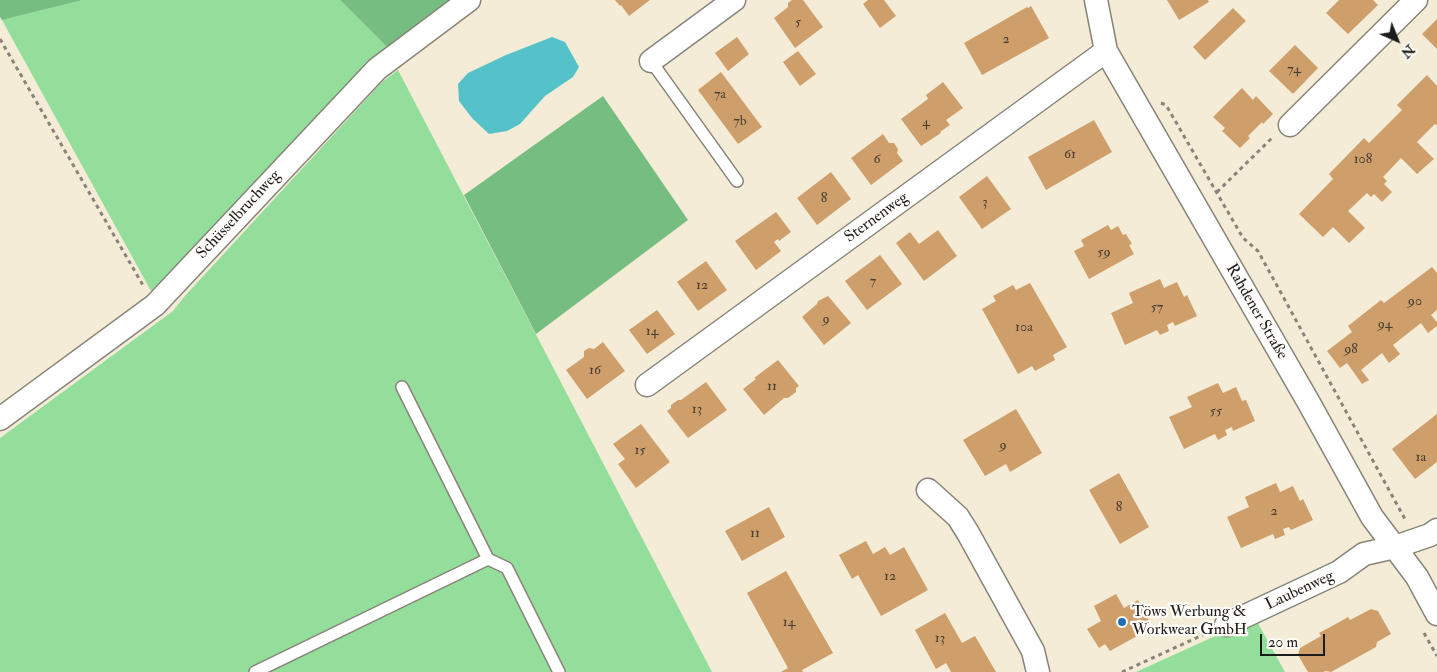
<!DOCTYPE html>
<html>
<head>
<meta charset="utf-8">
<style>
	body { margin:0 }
	#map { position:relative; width:1437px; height:672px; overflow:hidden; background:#f4ecd7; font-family:"IM FELL Double Pica",serif }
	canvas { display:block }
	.north { position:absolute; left:1372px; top:15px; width:50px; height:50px; -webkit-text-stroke:4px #fdfcf7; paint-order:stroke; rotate:136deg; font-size:14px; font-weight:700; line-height:20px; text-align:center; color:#1c1c1c }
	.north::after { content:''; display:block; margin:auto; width:18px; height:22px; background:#1c1c1c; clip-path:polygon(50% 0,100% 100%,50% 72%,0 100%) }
	.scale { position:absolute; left:1260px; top:634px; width:65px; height:22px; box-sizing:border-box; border:2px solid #1c1c1c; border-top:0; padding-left:6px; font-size:15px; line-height:18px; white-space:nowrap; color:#1c1c1c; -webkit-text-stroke:4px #fdfcf7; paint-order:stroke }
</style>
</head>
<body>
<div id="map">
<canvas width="1437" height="672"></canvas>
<div class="north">N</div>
<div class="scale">20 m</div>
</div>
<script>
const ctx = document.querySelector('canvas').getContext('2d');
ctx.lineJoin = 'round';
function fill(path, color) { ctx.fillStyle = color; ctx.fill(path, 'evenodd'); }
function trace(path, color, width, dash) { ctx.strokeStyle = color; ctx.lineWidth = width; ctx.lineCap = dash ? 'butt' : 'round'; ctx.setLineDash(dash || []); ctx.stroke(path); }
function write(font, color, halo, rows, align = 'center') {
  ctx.font = font + ' "IM FELL Double Pica",serif'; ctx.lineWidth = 4.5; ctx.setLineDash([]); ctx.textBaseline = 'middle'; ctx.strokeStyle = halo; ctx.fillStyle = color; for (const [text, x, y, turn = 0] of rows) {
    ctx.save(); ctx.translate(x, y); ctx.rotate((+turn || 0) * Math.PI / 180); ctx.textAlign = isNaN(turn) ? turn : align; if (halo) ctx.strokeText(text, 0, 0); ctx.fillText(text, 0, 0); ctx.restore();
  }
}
fill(new Path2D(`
	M83,0H340L392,52L373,64L151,291L2,20Z
	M398,70L712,672H0V438L173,311L184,297L382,82Z
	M1255,618L1285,672H1136Z`), '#93de9a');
fill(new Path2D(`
	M0,0H83L2,20L0,17Z
	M340,0H460L392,52Z
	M603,96L688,220L536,334L464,195Z`), '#76bd82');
fill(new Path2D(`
	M552,37L565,42L579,67L573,77L545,96L520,124L507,131L489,134L472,118L459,101L458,84L468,73L506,55Z`), '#55c2ca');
fill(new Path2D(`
	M615,0H650L629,16L621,5L620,6Z
	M792,0H803L823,27L795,48L774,18L788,7V3Z
	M868,0H884L896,16L880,28L863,4Z
	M1167,0H1208L1209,2L1179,20Z
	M1339,0H1373L1378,5L1348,34L1326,13Z
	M1031,6L1049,38L982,75L964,43L1027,7L1028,8Z
	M1233,8L1246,21L1205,60L1193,47Z
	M1437,19V49L1422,34Z
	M737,37L749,54L728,71L715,53Z
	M1295,45L1318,68L1293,94L1269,71Z
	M798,51L816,74L800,86L783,62Z
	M721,72L762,127L738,144L698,90Z
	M1427,75L1437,86V125L1435,124L1417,142L1434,159L1417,174L1401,158L1383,177L1387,181L1384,184L1392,192L1382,202L1374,194L1371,197L1367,193L1348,211L1365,228L1349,243L1333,227L1323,237L1299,214L1333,179L1329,174L1364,138L1369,143L1402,110L1397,105Z
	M943,82L963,108L946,120L950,125L940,132L941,133L921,146L901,119L928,99L926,95Z
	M1242,88L1253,100L1256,96L1273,114L1263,124L1262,122L1248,136L1250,138L1240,148L1222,131L1225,128L1213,117Z
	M1094,120L1112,152L1046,190L1028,157Z
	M883,134L889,143H894L898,149L897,153L903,161L871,185L851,158Z
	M831,172L851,199L817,225L797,198Z
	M987,176L1011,209L982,229L959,197Z
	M776,212L791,232L779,241L778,239L774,242L781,251L756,270L735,241Z
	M1108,225L1111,230L1118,226L1123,235L1126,234L1132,244L1129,245L1134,254L1089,279L1074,251L1084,246L1081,240Z
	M938,230L957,256L924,281L896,243L910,232L919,244Z
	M880,255L902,284L867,310L845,281Z
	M706,261L727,290L698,311L677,282Z
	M1432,267L1437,273V310L1431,315L1437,322V326L1428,333L1421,323L1393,345L1400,354L1389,363L1382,353L1361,370L1369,380L1362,384L1347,363L1340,368L1327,351L1352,332L1348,326L1381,300L1384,303Z
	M1160,279L1164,288L1177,282L1184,297L1187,295L1197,316L1175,326L1173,322L1167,325L1169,331L1160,335L1157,330L1125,345L1111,313L1133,303L1129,293Z
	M1030,283L1067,347L1053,355L1055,360L1035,371L1032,366L1018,374L982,309L996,301L993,296L1013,285L1016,290Z
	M828,296L851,323L824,345L802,317L817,304L818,301Z
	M657,310L675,334L647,354L629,330Z
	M603,342L625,371L587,399L566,370L584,357V351L589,348L594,349Z
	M778,360L799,386L796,388V392L788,398H784L764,415L743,389L756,379L754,378Z
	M706,382L727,410L688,438L667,411L671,408V405L678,400H681Z
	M1218,383L1223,393L1236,387L1242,401L1246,400L1255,421L1233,431L1232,427L1225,430L1227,435L1218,440L1215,434L1184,449L1169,417L1192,407L1187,397Z
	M1016,409L1042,453L1010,472L1006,464L985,476L963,440Z
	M1437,414V462L1415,479L1392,449Z
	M641,424L670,462L636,488L618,464L625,459L613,444Z
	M1119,473L1149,527L1120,544L1089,490Z
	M1276,483L1280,492L1293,486L1300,501L1303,499L1313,520L1291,530L1289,527L1283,529L1285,535L1275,539L1273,534L1241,548L1227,517L1249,507L1245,497Z
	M769,507L785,537L742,561L725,531Z
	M866,541L873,554L885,547L890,555L904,547L928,590L881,616L858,575L852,579L839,555Z
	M786,571L833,653L802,670L803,672H781L788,668L747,593Z
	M1116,594L1124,608L1138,600L1149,620L1142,624L1146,631L1110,651L1105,644L1099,648L1087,629L1101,621L1094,606Z
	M1371,609L1378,611L1391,634L1377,642L1376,647L1331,672L1326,671L1323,672H1308L1298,655L1300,648L1321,636L1319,633L1334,625L1348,617L1350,620Z
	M945,613L962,643L975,636L996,672H951L946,663L936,669L915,630Z`), '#ce9f6b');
const service = new Path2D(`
	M651,61L737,181
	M402,387L488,559
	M255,672L488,559L507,568L559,672`);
const minor = new Path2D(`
	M1096,0L1106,51L1309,403L1372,517L1417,577L1437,614
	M651,61L734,0
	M1290,125L1416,0
	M647,385L1106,51
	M0,419L155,305L377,69L469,0
	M928,490L958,517L968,533L1033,651L1038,672
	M1226,625L1339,572L1364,554L1395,547L1430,535L1437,530`);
trace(service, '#88847a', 14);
trace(minor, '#88847a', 25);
trace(new Path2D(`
	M0,39L144,287
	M1161,103L1166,105L1243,238L1258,251L1406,521
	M1217,192L1273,137
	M1424,633L1437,656
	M1122,672L1207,633`), '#88847a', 3, [4, 4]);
trace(service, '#fff', 11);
trace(minor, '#fff', 22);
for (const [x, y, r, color] of [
	[1122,622,5,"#1f6fb2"]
]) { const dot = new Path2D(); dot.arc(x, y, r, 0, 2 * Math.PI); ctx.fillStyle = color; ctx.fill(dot); trace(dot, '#fdfcf7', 2); }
write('14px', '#483d30', null, [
	["5",798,23],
	["2",1006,40],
	["74",1294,70],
	["7a",720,95],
	["7b",740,122],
	["4",926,123],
	["61",1070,155],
	["6",877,160],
	["108",1363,160],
	["8",824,199],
	["3",985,203],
	["59",1104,253],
	["7",873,282],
	["12",702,286],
	["90",1415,302],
	["57",1157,308],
	["9",826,320],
	["94",1385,325],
	["10a",1024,328],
	["14",652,332],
	["98",1351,350],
	["16",595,371],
	["11",772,387],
	["13",697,410],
	["55",1216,412],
	["9",1003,446],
	["15",640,451],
	["1a",1421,458],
	["8",1119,508],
	["2",1274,512],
	["11",755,534],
	["12",890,577],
	["14",789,623],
	["13",940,639]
]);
write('16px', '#1c1c1c', '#fdfcf7', [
	["Schüsselbruchweg",239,215,-47],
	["Sternenweg",877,218,-36],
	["Rahdener Straße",1256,312,60],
	["Laubenweg",1300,591,-25]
]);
write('16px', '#1c1c1c', '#fdfcf7', [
	["Töws Werbung &",1132,613],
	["Workwear GmbH",1132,631]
], 'left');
</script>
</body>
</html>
